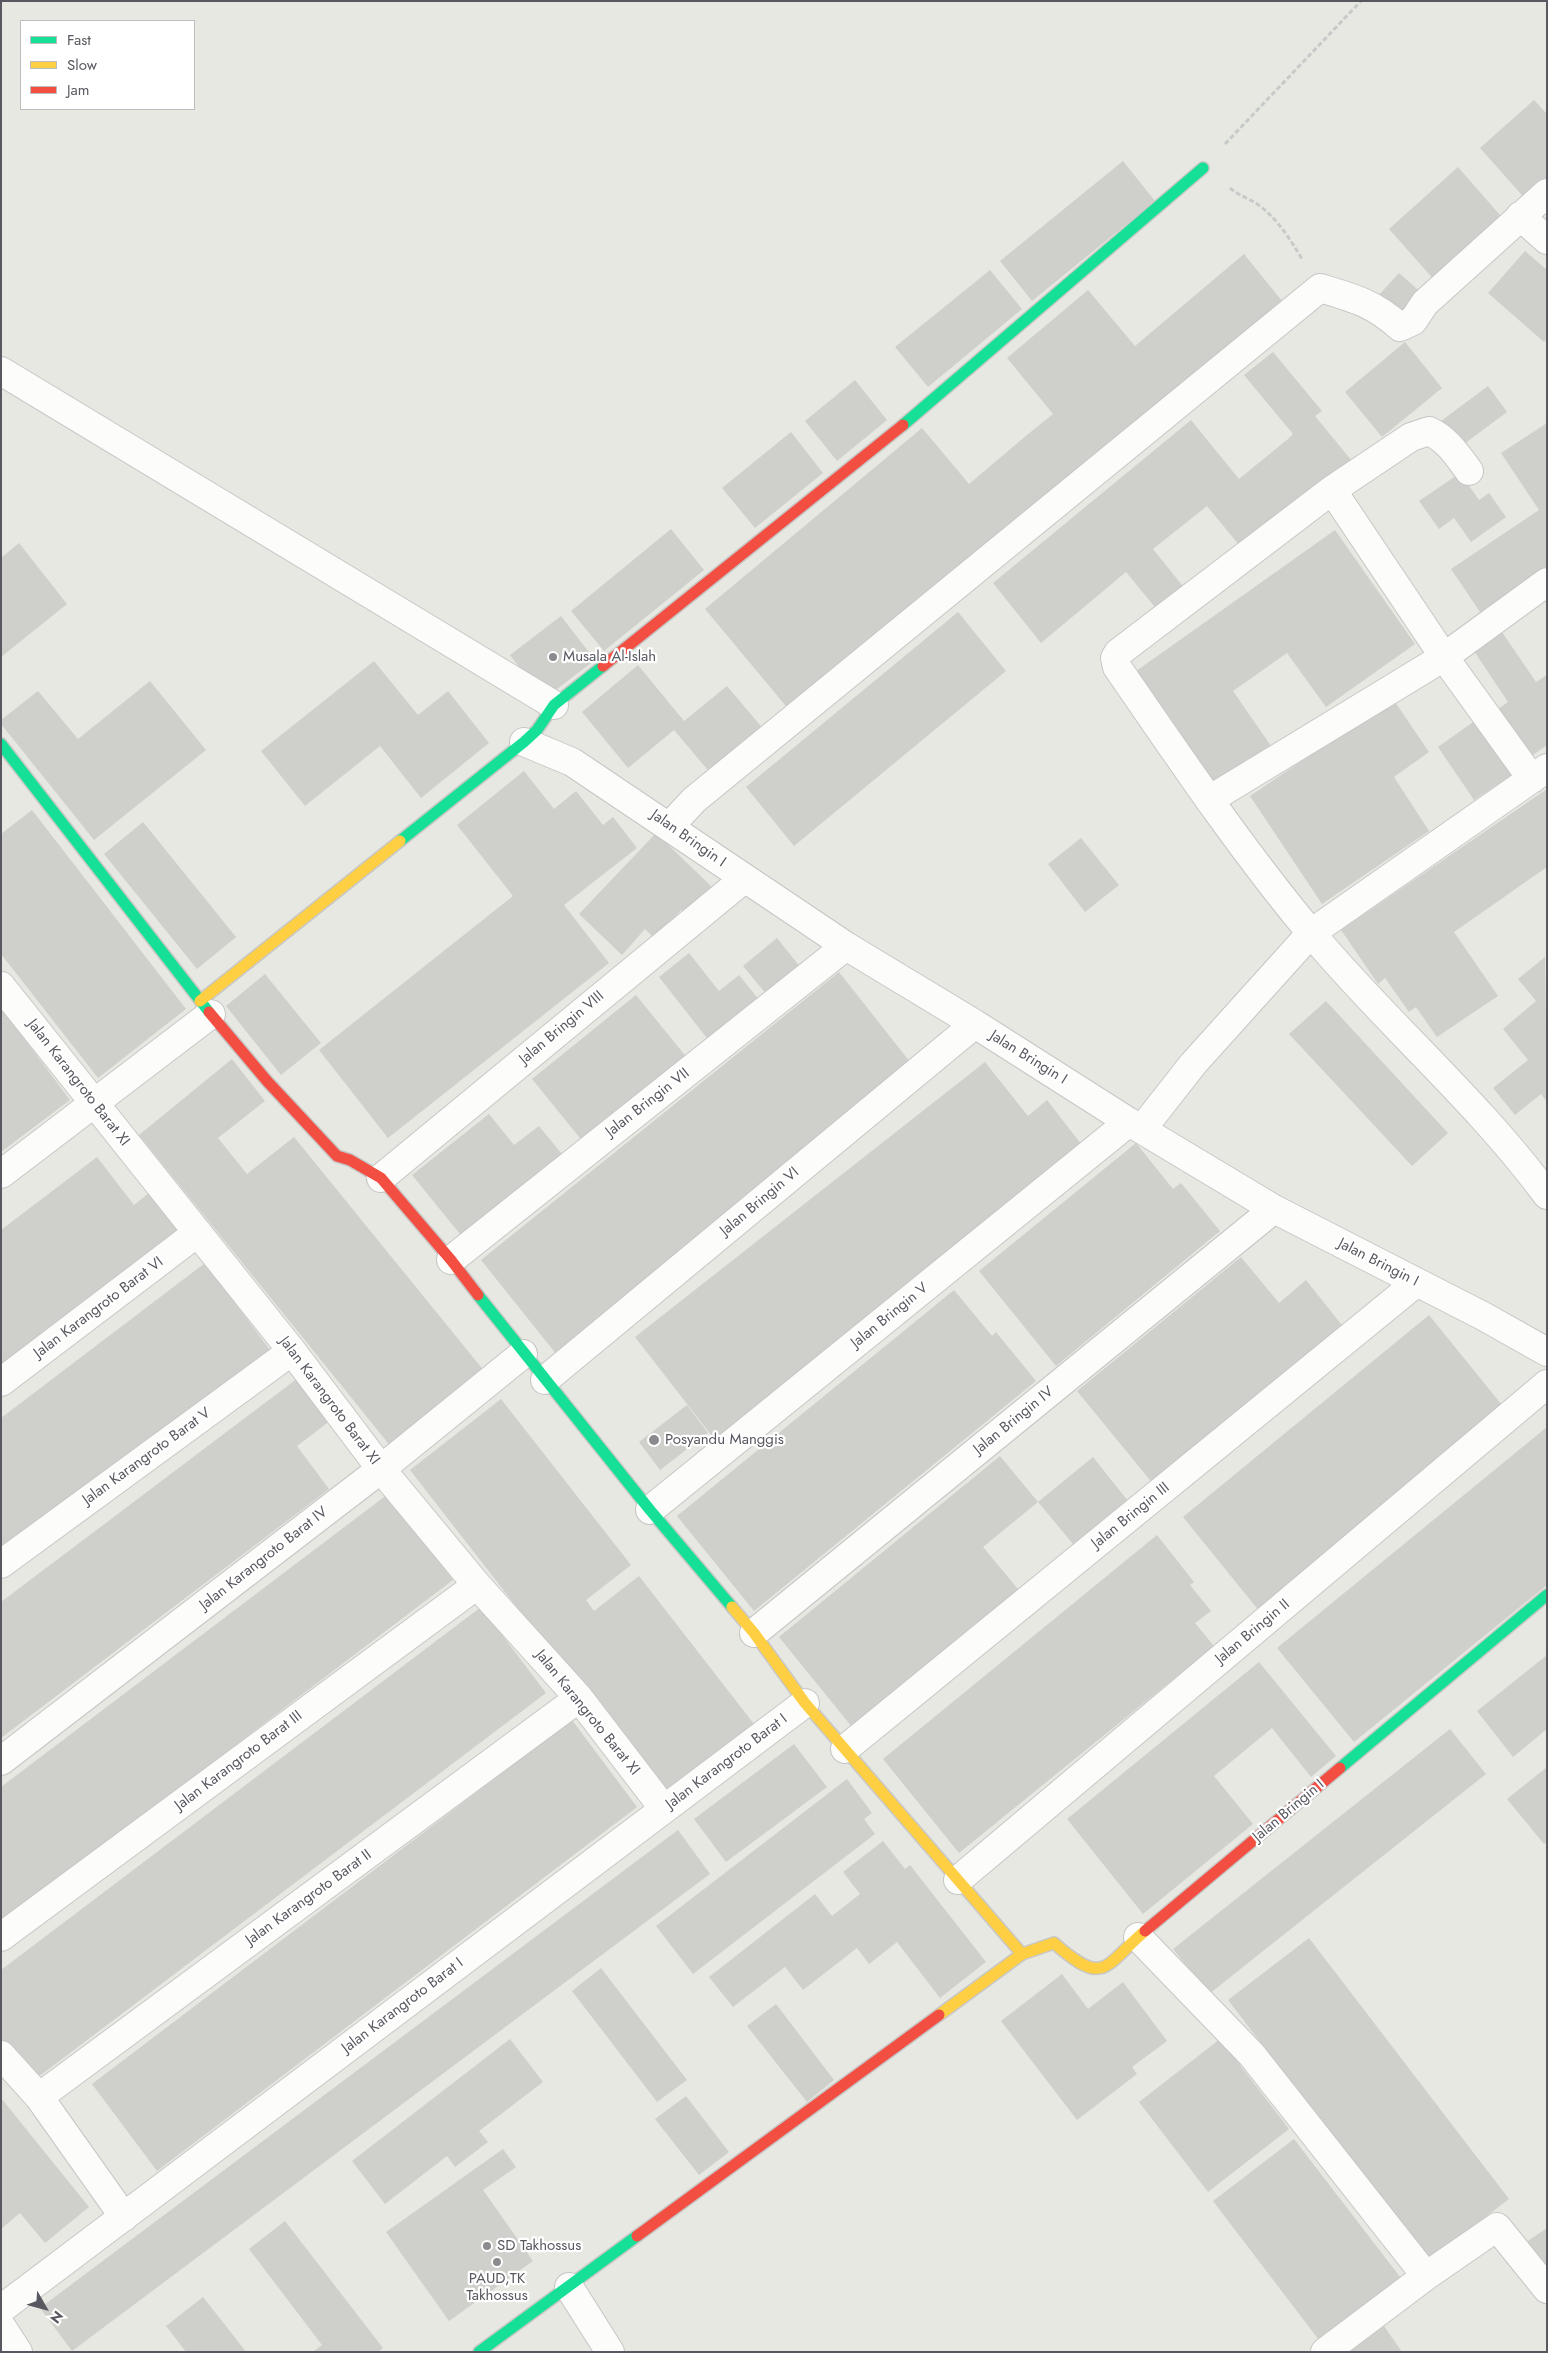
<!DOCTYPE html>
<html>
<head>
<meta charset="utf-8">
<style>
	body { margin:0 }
	#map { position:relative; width:1548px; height:2353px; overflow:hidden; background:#e8e8e2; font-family:Jost,sans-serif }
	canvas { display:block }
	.frame { position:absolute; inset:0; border:2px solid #585960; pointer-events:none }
	.legend { position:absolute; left:20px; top:20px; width:175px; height:90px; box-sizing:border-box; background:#fff; border:1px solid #bcbdbf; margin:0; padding:6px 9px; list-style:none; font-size:15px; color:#585960 }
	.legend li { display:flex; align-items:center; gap:10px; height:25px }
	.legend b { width:25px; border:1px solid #bcbdbf }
	.north { position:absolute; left:20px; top:2283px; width:50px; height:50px; -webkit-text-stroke:4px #fff; paint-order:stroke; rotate:128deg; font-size:14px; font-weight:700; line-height:20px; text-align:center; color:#585960 }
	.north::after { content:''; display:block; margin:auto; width:18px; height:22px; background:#585960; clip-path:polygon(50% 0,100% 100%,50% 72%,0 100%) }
</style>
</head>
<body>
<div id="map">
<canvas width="1548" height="2353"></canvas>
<div class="frame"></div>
<ul class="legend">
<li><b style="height:6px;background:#16e098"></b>Fast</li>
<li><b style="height:6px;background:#ffcf43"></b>Slow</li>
<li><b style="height:6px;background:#f24e42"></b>Jam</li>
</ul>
<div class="north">N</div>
</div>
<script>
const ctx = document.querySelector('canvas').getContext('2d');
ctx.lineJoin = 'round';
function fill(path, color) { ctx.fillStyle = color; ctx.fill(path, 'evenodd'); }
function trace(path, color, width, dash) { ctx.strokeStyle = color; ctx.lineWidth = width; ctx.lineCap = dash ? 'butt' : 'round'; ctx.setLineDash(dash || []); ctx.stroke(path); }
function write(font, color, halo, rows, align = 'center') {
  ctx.font = font + ' Jost,sans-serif'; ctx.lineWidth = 4.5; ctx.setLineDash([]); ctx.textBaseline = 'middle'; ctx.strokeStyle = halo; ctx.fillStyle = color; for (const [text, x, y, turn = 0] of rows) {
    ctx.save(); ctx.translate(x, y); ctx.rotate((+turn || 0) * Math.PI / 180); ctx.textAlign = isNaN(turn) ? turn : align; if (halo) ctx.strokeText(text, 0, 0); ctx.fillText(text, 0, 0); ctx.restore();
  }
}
fill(new Path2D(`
	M1534,100L1547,114V185L1528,202L1480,148Z
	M1123,161L1155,201L1032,301L1000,261Z
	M1458,167L1506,222L1437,283L1389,229Z
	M1525,251L1547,270V338L1544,342L1488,293Z
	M1244,254L1282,301L790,711L705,609L922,428L969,484L1027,435L1053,414L1007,358L1088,290L1135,346Z
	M990,270L1022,309L928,387L895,347Z
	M1399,273L1424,295L1403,319L1378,296Z
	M1405,342L1442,388L1382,437L1345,392Z
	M1273,352L1322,411L1315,416L1352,461L1244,551L1207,506L1153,549L1190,595L1163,617L1126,572L1041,643L993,583L1191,420L1239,479L1288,439L1293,434L1244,375Z
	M855,380L887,420L837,461L805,421Z
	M1488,386L1507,412L1460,447L1441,421Z
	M1547,423V568L1480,612L1451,569L1539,510L1501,453Z
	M791,432L823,473L755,528L722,488Z
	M1460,473L1479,500L1489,493L1506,517L1471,542L1454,518L1439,529L1419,501Z
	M671,529L704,570L604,651L571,611Z
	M1335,530L1415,644L1326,707L1287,653L1233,691L1271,746L1212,788L1132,674Z
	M19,543L67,604L1,657V558Z
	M958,612L1006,671L794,846L746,787Z
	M561,616L595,660L544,699L510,655Z
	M1502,632L1536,682L1547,675V745L1530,757L1498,709L1508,702L1474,651Z
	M374,661L418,715L448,691L489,743L421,798L380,746L305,806L261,751Z
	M638,665L684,721L727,686L765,731L712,775L674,730L628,768L582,712Z
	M150,681L206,750L94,840L1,724V720L38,691L78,739Z
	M1393,699L1429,752L1394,777L1429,831L1322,904L1250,796Z
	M1476,720L1513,774L1474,800L1438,747Z
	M524,771L554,809L576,791L603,825L613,817L637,848L564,905L609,963L388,1138L319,1050L513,896L457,825Z
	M1547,789V867L1454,932L1498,996L1437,1037L1416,1007L1409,1012L1385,978L1378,984L1341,930Z
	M32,810L186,1009L98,1078L1,954V834Z
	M143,822L236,937L197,969L104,854Z
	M656,833L712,887L686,915L681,910L654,938L645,929L622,955L579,914Z
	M1081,838L1119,885L1085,912L1048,864Z
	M777,938L801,968L767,995L743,966Z
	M689,953L719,991L739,975L760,1001L710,1042L659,977Z
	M1545,957L1547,1102L1541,1094L1515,1115L1493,1088L1528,1060L1503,1029L1536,1001L1518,979Z
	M839,972L914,1067L557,1355L481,1260Z
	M265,974L321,1043L281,1075L226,1006Z
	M636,995L688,1059L584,1143L532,1079Z
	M1326,1001L1448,1133L1412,1166L1289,1034Z
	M1,1008L70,1100L1,1152Z
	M232,1059L265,1101L218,1138L247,1174L294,1137L485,1372L392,1448L139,1135Z
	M985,1062L1028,1116L1047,1100L1085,1149L715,1440L635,1337Z
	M489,1114L514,1145L539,1126L565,1158L464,1239L412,1175Z
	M1136,1143L1173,1189L1181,1183L1220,1231L1056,1366L979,1271Z
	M97,1157L134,1205L149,1193L182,1236L1,1373V1230Z
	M1241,1257L1279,1303L1306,1280L1345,1329L1154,1485L1077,1391Z
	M205,1263L270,1350L1,1553V1418Z
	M954,1290L992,1336L996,1332L1036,1381L754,1611L677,1516Z
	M1429,1315L1506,1410L1260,1612L1183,1517Z
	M298,1378L330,1421L297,1446L329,1489L1,1738V1602Z
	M501,1399L631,1565L586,1600L594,1611L639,1576L754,1724L663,1795L410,1470Z
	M687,1405L708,1433L660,1470L639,1442Z
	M1547,1427V1585L1354,1742L1277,1648Z
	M1000,1456L1038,1502L1093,1457L1132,1506L1078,1550L1038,1502L983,1547L1023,1595L856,1732L779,1637Z
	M388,1494L453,1580L1,1923V1787Z
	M1157,1535L1194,1582L1190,1585L1211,1611L1195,1623L1214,1646L959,1853L883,1759Z
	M481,1607L546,1693L33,2081L1,2039V1970Z
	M1547,1655V1729L1513,1757L1477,1711Z
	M1259,1662L1336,1756L1311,1777L1272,1728L1214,1776L1253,1824L1143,1914L1067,1819Z
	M572,1720L637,1807L157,2171L92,2084Z
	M1450,1729L1486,1774L1209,1994L1173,1949Z
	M794,1744L827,1787L726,1862L694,1819Z
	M1547,1767V1842L1544,1844L1507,1799Z
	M847,1779L872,1813L864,1819L875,1834L693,1974L656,1926Z
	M678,1830L710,1874L72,2351L40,2308Z
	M883,1841L905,1869L910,1865L986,1962L940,1998L897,1942L869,1964L857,1948L803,1990L785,1967L733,2007L709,1977L815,1894L832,1916L860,1894L843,1872Z
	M1309,1938L1509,2199L1428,2261L1228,2000Z
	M601,1968L687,2080L657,2102L572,1991Z
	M1062,1974L1088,2009L1123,1982L1167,2041L1132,2067L1137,2074L1077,2120L1001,2021Z
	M776,2004L834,2080L807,2102L747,2026Z
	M510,2039L543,2082L479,2131L488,2142L455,2167L447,2156L385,2204L352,2161Z
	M1220,2039L1289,2129L1208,2192L1139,2102Z
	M686,2096L729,2152L699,2175L655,2119Z
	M1,2098L89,2207L45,2243L20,2213L1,2229Z
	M1294,2139L1404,2282L1322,2344L1213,2201Z
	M503,2149L516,2167L483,2190L533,2261L449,2321L386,2232Z
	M285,2221L383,2348L379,2352H313L322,2345L249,2249Z
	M1547,2228V2272L1525,2243Z
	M203,2297L233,2335L246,2352H186L166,2326Z
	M1384,2326L1402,2352H1349Z`), '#cfcfcb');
const street = new Path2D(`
	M1520,216L1547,240
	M1,371L554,705
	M1469,471C1457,455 1448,440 1429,431L1411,437L1332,490L1118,653L1115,658L1117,667C1179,757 1241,849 1311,933C1386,1023 1477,1100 1547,1195
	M1332,490L1444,657L1532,779
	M524,742L572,762L846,946L975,1024L1129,1122L1274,1209L1483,1316L1547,1352
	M1209,800L1444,657L1547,582
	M669,827L694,800L1320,288C1354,298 1373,303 1400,327L1413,321L1425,303L1547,193
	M1,986L292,1351L381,1469L477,1585L579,1698L664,1809
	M1142,1129L1193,1064L1311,933L1547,768
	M1,1174L211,1014
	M381,1178L744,879
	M451,1260L846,946
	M545,1380L975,1024
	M1,1382L197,1233
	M650,1510L1129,1122
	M1,1564L292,1351
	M754,1633L1274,1209
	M845,1749L1416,1283
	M1,1761L381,1469L523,1354
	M958,1880L1547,1384
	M1,1937L477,1585
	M1138,1937L1252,2055L1426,2276
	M1,2055L39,2097L124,2217
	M39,2097L579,1698
	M569,2287L610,2352
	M1,2309L805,1703
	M1,2326L18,2352
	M1325,2352L1426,2276L1497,2227L1547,2289`);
const fast = new Path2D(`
	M903,425L1203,168
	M1,744L209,1012
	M400,841L524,742L537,730L554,705L603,666
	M478,1295L650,1510L732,1607
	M1340,1768L1547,1595
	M479,2352L637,2236`);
const slow = new Path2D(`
	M200,1001L400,841
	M732,1607L754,1633L805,1703L1022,1954
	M939,2015L1022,1954L1054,1943C1105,1988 1104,1966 1145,1931`);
const jam = new Path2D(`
	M603,666L903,425
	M209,1012L267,1081L337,1156L350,1160L381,1178L451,1260L478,1295
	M1145,1931L1340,1768
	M637,2236L939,2015`);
trace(street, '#c6c6c6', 30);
trace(fast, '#c7c7c7', 14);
trace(slow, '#c7c7c7', 14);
trace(jam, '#c7c7c7', 14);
trace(new Path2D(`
	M1225,144L1361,1
	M1230,188C1239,196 1251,199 1260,206C1279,221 1290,239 1302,259`), '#c6cac9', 3, [5, 2.5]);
trace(street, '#fcfcfb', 28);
trace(fast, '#16e098', 11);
trace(slow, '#ffcf43', 11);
trace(jam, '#f24e42', 11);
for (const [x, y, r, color] of [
	[553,657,5,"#8a8b8e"],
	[654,1440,6,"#8a8b8e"],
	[487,2246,5,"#8a8b8e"],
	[497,2262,5,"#8a8b8e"]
]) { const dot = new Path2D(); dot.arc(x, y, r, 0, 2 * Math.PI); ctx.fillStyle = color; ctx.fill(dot); trace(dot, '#fff', 2); }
write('15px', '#585960', '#fff', [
	["Musala Al-Islah",563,657],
	["Posyandu Manggis",665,1440],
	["SD Takhossus",497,2246],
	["PAUD,TK",497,2279,"center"],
	["Takhossus",497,2296,"center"]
], 'left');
write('15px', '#585960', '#fff', [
	["Jalan Bringin I",688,839,35],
	["Jalan Bringin VIII",562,1028,-40],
	["Jalan Bringin I",1028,1058,32],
	["Jalan Karangroto Barat XI",78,1083,52],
	["Jalan Bringin VII",648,1103,-38],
	["Jalan Bringin VI",760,1202,-40],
	["Jalan Bringin I",1378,1263,27],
	["Jalan Karangroto Barat VI",99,1308,-37],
	["Jalan Bringin V",890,1316,-39],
	["Jalan Karangroto Barat XI",329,1401,53],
	["Jalan Bringin IV",1014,1421,-39],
	["Jalan Karangroto Barat V",147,1457,-36],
	["Jalan Bringin III",1131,1516,-39],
	["Jalan Karangroto Barat IV",264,1559,-38],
	["Jalan Bringin II",1253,1632,-40],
	["Jalan Karangroto Barat XI",587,1713,51],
	["Jalan Karangroto Barat III",239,1761,-37],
	["Jalan Karangroto Barat I",727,1762,-37],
	["Jalan Bringin I",1289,1811,-40],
	["Jalan Karangroto Barat II",309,1898,-36],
	["Jalan Karangroto Barat I",403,2006,-37]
]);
</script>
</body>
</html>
